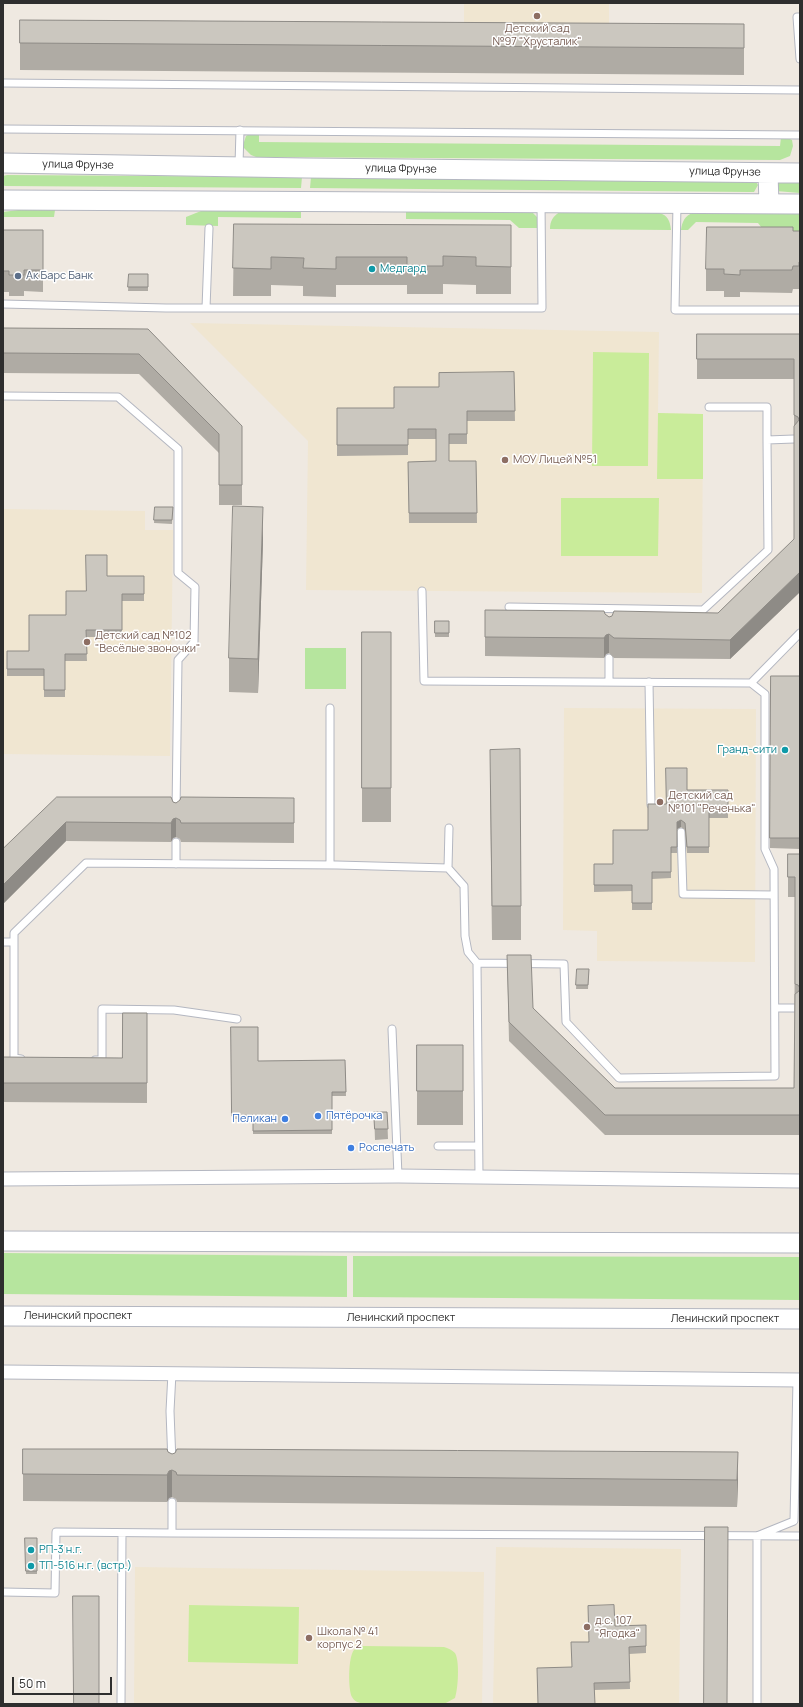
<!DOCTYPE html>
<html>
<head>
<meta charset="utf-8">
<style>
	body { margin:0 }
	#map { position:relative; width:803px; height:1707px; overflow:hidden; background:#efe9e1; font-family:Manrope,sans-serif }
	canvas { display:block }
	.frame { position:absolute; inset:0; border:4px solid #2e2e2e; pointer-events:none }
	.scale { position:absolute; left:12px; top:1677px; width:100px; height:18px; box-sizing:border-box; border:2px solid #2e2e2e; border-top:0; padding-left:5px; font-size:12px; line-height:14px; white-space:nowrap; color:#2e2e2e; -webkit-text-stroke:3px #fff; paint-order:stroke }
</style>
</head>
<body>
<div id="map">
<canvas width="803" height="1707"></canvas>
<div class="frame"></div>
<div class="scale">50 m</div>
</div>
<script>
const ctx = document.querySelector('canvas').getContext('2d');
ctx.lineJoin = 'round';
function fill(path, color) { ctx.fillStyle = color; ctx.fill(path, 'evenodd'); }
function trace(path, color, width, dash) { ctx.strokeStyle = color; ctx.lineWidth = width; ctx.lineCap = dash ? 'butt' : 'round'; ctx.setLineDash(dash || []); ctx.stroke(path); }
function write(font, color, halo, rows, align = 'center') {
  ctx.font = font + ' Manrope,sans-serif'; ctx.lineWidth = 3; ctx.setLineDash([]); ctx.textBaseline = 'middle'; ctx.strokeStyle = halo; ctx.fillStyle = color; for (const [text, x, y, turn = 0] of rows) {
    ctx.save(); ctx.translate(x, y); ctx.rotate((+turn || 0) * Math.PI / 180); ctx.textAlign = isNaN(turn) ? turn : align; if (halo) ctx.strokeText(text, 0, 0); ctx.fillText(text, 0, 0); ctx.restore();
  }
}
fill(new Path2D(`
	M464,3H609V31L464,30Z
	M190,323L659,332L658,413L703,414L702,593L306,590L308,441Z
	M3,509L145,511V530H173L170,756L3,754Z
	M564,708L756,709L755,962L597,961V931L563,930Z
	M496,1547L681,1549L679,1704H493Z
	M135,1567L484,1572L482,1704H134Z`), '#f0e6d1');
fill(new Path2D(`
	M253,132H259V142L780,146L781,137H786L792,140L793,146L790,156L780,160L256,157L251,155L244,148V142L246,136Z
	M7,175L302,177L301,188L5,186L3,185V176Z
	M311,177L751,181L756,182L758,185L754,192H749L310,188Z
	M779,181H800V193L776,191L774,185Z
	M26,209L55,210L54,217H3V212Z
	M206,209L301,211V218L218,217V226L186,225V217Z
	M406,211L532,212L537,217L538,228H519L510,220L406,219Z
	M560,212L659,213C668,215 670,221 671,230L550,229C550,221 553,216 560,212Z
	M693,213L800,214V232H765L758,223L696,222L688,230H681C682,222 685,215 693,213Z
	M305,648H346V689H305Z
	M3,1253L347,1256V1297L3,1294Z
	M353,1256L800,1257V1300L353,1297Z`), '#b6e59e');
fill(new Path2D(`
	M593,352L649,353L648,466H592Z
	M658,413L703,414V479H657Z
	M561,498H659L658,556H561Z
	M189,1605L299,1607L298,1664L188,1662Z
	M363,1646L444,1647C448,1648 452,1650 455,1653C460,1661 458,1690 455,1698L444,1704H363C358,1702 355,1702 352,1697C348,1690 348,1657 354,1650C356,1648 360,1647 363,1646Z`), '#c9ec9a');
const service = new Path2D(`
	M800,17H797L800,59
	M3,83L800,90
	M3,129L800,135
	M239,165L240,130
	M677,204L675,310H800
	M3,304L166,308H542L541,203
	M206,308L209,228
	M3,396L118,397L178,449V573L195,587L194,642L178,660L176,812
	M709,407H767V440L794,439
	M422,591L424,681L751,683L800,633
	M509,607L703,610L768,550L767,440
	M609,658V682
	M649,682L651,805
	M330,708V865
	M681,832L683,894L774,895
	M176,842V864
	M448,868L449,828
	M3,942H14
	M477,963L564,964L566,1022L619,1078L775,1076L774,869L765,849V694L751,683
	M775,1008H795
	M392,1029L398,1176
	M21,1059L14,1058V933L86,863L337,865L448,868L464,886L465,936L468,952L477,963L479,1177
	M95,1060H102V1009L174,1010L237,1019
	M438,1146H478
	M172,1463L170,1411L172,1373
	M172,1502V1533L800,1536
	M3,1592L55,1593L56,1532L172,1533
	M121,1704L122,1533
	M757,1704V1536L794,1521L797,1380`);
const minor = new Path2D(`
	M3,1179L398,1176L800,1181
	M3,1372L800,1380`);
const secondary = new Path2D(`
	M3,163L306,168L800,173
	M768,173L769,204
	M3,200L800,204
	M3,1241L800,1243
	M3,1316L800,1319`);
trace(service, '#b4b7c1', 9);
trace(minor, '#b4b7c1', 15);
trace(secondary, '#b4b7c1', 21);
trace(service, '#fff', 7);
trace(minor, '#fff', 13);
trace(secondary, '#fff', 19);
fill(new Path2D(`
	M20,20L744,24V75L20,70Z
	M234,224L511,225V294H476V285L443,284V294H407V285H336V297L303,296V286L271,285V296H233Z
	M3,230H43V292L24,291V296H9V292H3Z
	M793,231L800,235V285H799V289H793L792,293L740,292V297H724V291H706V269Z
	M129,274H148V291H128Z
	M3,328L148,329L242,426V505H219V453L139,374L3,373Z
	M697,334H800V592L730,659L614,658L609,653L606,654L604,658L485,656V610L605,614L609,617L718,613L794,539V379H697Z
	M514,372L515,421H467V444H449V461H476L477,523H409L408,462L436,461V439H408V455L337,456V408H394L439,387Z
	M155,507H173L172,524L154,523Z
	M263,541L258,693L229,692V658Z
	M107,576H144V601H122V637H86L87,661H65V697H44V676H7V651H29L66,615L86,591Z
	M435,621H449V637H435Z
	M362,632H391V822H362Z
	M771,676H800V849L770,848Z
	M490,783L521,906V940H492Z
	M687,790H728V818H709V853H687L685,830L681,827L677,829V853H671V878L652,879V910H632V891L594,892V864H613L648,830Z
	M57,797L173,802L176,803L294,798V843L181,842L180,839L176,837L173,838L171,842L66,841L3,904V849Z
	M788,854H800V1135H605L509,1041L507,955L533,1008L615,1088H794L795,897H788Z
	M577,969H589L588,989H576Z
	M147,1013V1103L3,1102V1057L122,1058Z
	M231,1027L258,1061L345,1060L346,1096H332V1134H253V1119H232Z
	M417,1045H463V1125H417Z
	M374,1112H387L388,1139L375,1140Z
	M23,1449L168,1452L172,1454L738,1479L737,1507L177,1502L176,1499L172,1497L169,1498L167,1502L23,1501Z
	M25,1538H37V1574H26Z
	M646,1625V1653L629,1654L630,1689L594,1690L572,1667L588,1642L615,1626Z`), '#afaba4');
fill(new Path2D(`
	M263,507V541L258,693V659Z
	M800,572V592L730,659V640Z
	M609,634V653L606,654L604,658V638L606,635Z
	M176,818V837L173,838L171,842V823L173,819Z
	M681,820V827L677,829V822Z
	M66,822V841L3,904V885Z
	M738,1452V1479L737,1507V1480Z
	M172,1470V1497L169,1498L167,1502V1475L169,1471Z`), '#8e8b86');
const building = new Path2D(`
	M20,20L744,24V48L20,43Z
	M234,224L511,225V267L476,266V257L443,256V266H407V257H336V269L303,268L304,258L271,257V269L233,268Z
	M707,227H793V231H800V262H799V266H793L792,270H740V275L724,274V269H706Z
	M3,230H43V270H24V275H9V271H3Z
	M129,274H148V287H128Z
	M3,328L148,329L242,426V485H219V434L139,354L3,353Z
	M697,334H800V572L730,640L614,638L609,634L606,635L604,638L485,637V610L604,611L605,614L609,617L612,616L614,611L718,613L794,539V426L799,420L798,417L794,415V359H697Z
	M514,372L515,411H467V434H449V461H476L477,513H409L408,462L436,461V429H408V445H337V408H394V387H439V373Z
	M233,506L263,507L258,659L229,658Z
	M155,507H173L172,520H154Z
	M86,555H107V576H144V594H122V630H86L87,654H65V690H44V669H7V651H29V615H66V591H86Z
	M435,621H449V633H435Z
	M362,632H391V788H362Z
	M771,676H800V838H770Z
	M520,749L521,906H492L490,750Z
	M666,768H687V790H728V811H709V847H687L685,823L681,820L677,822V847H671V872H652V903H632V885H594V864H613V830H648V804H666Z
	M57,797H171L173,802L176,803L180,800L181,797L294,798V823H181L180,820L176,818L173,819L171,823L66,822L3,885V849Z
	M788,854H800V1115H605L509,1022L507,955H531L533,1008L615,1088H794L795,994L799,991L800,988L798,985L795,984V877H788Z
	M577,969H589L588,985H576Z
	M123,1013H147V1083H3V1057L122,1058Z
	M231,1027H258V1061L345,1060L346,1092H332V1130L253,1131V1115L232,1116Z
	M417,1045H463V1091H417Z
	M374,1112H387L388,1129H375Z
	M23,1449H167L168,1452L172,1454L175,1453L177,1449L738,1452L737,1480L177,1475L176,1472L172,1470L169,1471L167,1475L23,1474Z
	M705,1527H728L727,1704H704Z
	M25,1538H37V1571H26Z
	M73,1596H99V1704H74Z
	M614,1605L615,1626L646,1625V1646L629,1647L630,1682L594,1683L595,1704H538L537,1668L572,1667L571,1642H589L588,1606Z`);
fill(building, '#cbc7bf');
trace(building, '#8e8b86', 1);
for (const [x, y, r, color] of [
	[537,16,4,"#8d6e63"],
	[372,269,4,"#0f9aa8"],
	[18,276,4,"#5c6f8a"],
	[505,460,4,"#8d6e63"],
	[87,642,4,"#8d6e63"],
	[785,750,4,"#0f9aa8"],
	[660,802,4,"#8d6e63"],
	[318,1116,4,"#3f7fe0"],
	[285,1119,4,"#3f7fe0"],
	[351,1148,4,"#3f7fe0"],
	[31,1550,4,"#0f9aa8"],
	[31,1566,4,"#0f9aa8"],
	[587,1627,4,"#8d6e63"],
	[309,1638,4,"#8d6e63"]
]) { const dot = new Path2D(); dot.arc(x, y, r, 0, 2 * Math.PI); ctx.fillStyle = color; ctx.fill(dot); trace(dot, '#fff', 1.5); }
write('11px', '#785e54', '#fff', [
	["Детский сад",537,29,"center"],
	["№97 \"Хрусталик\"",537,42,"center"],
	["МОУ Лицей №51",513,460],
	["Детский сад №102",95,636],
	["\"Весёлые звоночки\"",95,649],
	["Детский сад",668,796],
	["№101 \"Реченька\"",668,809],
	["д.с. 107",595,1621],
	["\"Ягодка\"",595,1634],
	["Школа № 41",317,1632],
	["корпус 2",317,1645]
], 'left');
write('11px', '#2e2e2e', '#fff', [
	["улица Фрунзе",78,165,1],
	["улица Фрунзе",401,169,1],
	["улица Фрунзе",725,172,1],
	["Ленинский проспект",78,1316],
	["Ленинский проспект",401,1318],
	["Ленинский проспект",725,1319]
]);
write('11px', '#0d838f', '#fff', [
	["Медгард",380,269],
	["Гранд-сити",777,750,"right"],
	["РП-3 н.г.",39,1550],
	["ТП-516 н.г. (встр.)",39,1566]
], 'left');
write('11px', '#4e5e75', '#fff', [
	["Ак Барс Банк",26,276]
], 'left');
write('11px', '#366cbe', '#fff', [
	["Пятёрочка",326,1116],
	["Пеликан",277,1119,"right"],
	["Роспечать",359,1148]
], 'left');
</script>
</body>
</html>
